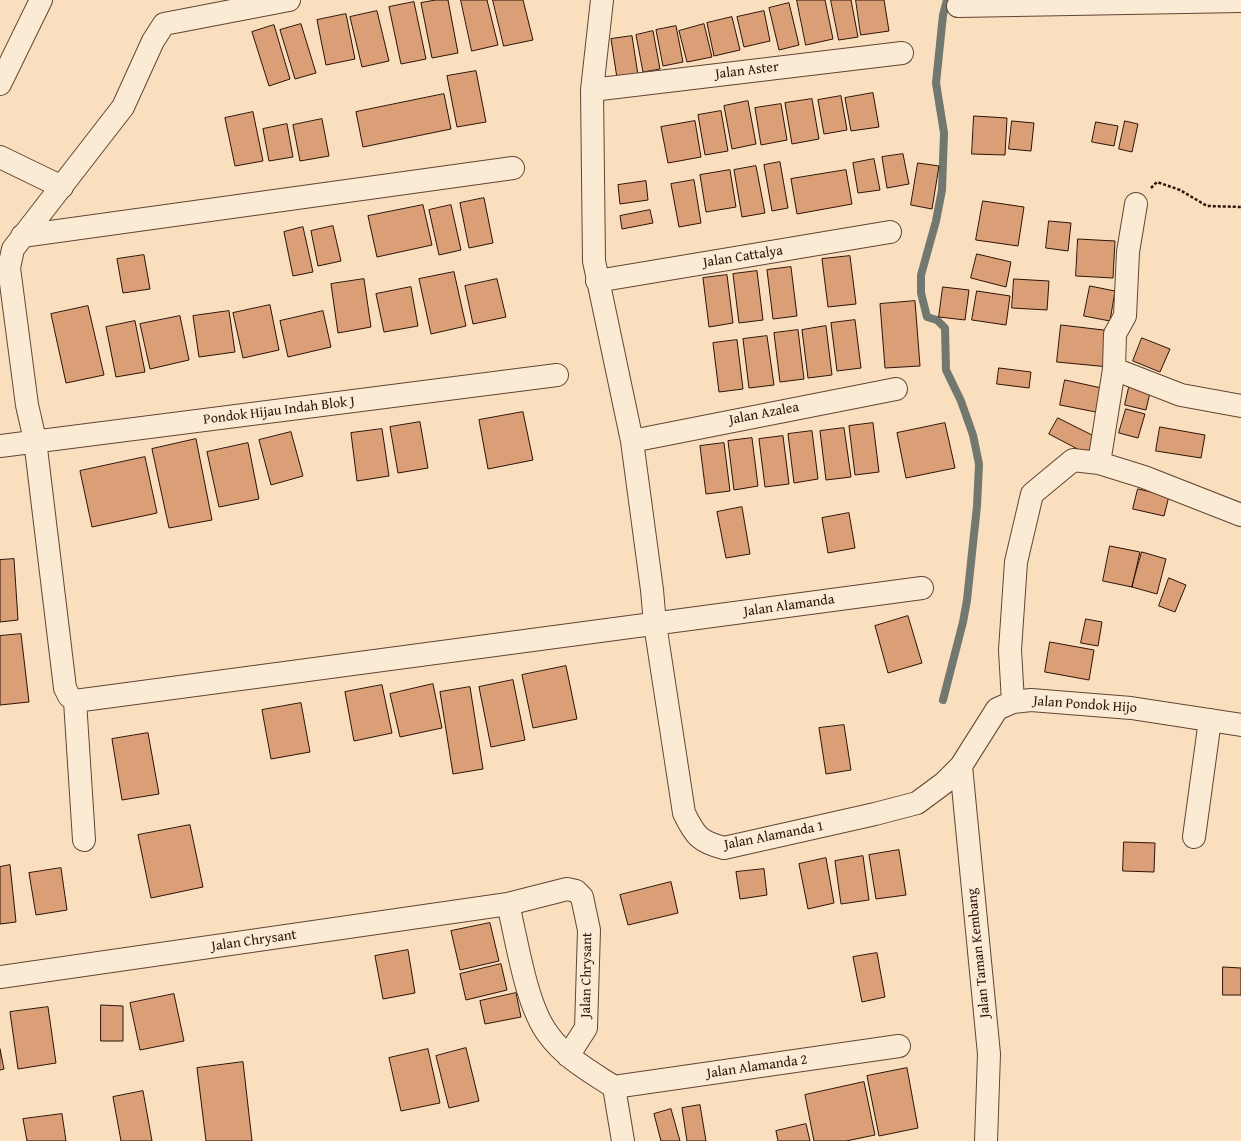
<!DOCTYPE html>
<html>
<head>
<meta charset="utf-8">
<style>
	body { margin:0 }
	canvas { display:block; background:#f9dfbd }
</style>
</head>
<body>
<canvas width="1241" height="1141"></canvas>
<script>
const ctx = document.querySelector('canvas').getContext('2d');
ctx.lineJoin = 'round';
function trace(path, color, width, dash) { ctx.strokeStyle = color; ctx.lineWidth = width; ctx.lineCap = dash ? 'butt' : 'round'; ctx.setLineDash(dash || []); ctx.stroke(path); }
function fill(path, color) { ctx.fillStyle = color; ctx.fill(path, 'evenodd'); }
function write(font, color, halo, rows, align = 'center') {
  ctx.font = font + ' "Gentium Book Plus",serif'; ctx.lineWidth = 3.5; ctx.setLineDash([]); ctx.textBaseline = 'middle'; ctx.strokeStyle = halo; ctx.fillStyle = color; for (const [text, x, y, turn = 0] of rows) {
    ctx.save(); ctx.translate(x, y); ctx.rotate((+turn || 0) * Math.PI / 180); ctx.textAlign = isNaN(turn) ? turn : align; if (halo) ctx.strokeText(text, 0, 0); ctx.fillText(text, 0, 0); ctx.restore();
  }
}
trace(new Path2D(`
	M943,700L963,622L967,600L977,506L979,464L973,435L961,401L946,370L945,328L937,320L927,317L921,293V275L936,221L942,190L944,133L936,83L943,15L947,0`), '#71786f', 8);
const building = new Path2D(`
	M436,0H448L458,53L432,58L421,3Z
	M461,0H487L498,45L472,51Z
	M493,0H523L533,40L504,46Z
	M797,0H825L833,39L806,45Z
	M831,0H851L858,37L839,40Z
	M856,0H884L889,31L861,35Z
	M414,2L426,59L401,64L389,7Z
	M789,3L799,45L779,50L769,8Z
	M377,11L389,61L362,67L350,17Z
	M764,11L770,41L744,47L737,17Z
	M346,14L355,59L326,65L317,20Z
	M732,17L740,50L714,56L707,23Z
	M301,24L316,73L295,79L280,30Z
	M704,24L712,57L687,62L679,31Z
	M274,25L290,79L269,86L252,32Z
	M676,26L683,62L663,66L656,30Z
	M653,31L660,69L643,72L636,35Z
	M632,36L638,75L617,78L611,39Z
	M476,71L486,122L457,127L447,76Z
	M873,93L879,127L851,131L845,98Z
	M444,94L451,129L363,147L356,112Z
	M841,96L847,130L824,134L818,100Z
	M812,99L819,139L792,144L785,103Z
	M748,101L756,144L732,149L724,106Z
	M781,104L787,140L761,145L755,108Z
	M721,111L728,151L705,155L698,115Z
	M253,112L263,161L235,166L225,118Z
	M974,116L1007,118L1005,155L972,154Z
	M322,119L329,156L300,161L293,125Z
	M695,121L701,157L668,163L661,127Z
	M1012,121L1034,123L1031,151L1009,149Z
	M1125,121L1138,124L1132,152L1119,149Z
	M1096,122L1118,126L1114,146L1092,142Z
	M287,124L293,157L269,161L263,129Z
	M903,154L909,184L887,188L882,157Z
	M874,159L880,190L858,193L853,163Z
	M780,162L788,208L772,211L764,165Z
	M918,163L939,166L932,209L911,205Z
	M756,166L765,213L742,217L734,170Z
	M730,170L736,207L706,212L700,175Z
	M846,170L852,204L797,214L791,179Z
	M694,180L701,223L679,227L671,184Z
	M646,181L648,200L620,204L618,185Z
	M484,198L493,243L469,248L460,203Z
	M983,201L1024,207L1018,246L976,240Z
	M423,205L432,245L377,257L368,216Z
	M451,205L461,250L439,255L429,210Z
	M650,210L653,223L622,229L620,216Z
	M1049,221L1071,223L1068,251L1046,248Z
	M333,226L341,261L318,266L311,231Z
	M303,227L313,272L293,276L284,232Z
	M1078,239L1115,241L1113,278L1076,276Z
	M977,254L1011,262L1006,287L971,278Z
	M144,255L150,289L123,293L117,259Z
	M850,256L856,304L828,307L822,259Z
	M791,267L797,316L773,319L767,270Z
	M757,271L763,320L739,323L733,274Z
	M454,272L466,326L431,334L419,279Z
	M727,275L733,323L709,327L703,278Z
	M364,279L371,327L338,333L331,284Z
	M497,279L506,317L473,324L465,286Z
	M1014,279L1049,281L1047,310L1012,308Z
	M1090,286L1115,291L1110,321L1084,316Z
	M411,287L418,326L384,332L376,294Z
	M943,287L969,290L965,320L939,317Z
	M977,291L1010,296L1006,325L972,320Z
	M915,301L920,366L885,368L880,304Z
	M270,305L279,350L243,358L233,313Z
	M88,306L104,375L66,383L51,314Z
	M229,311L235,352L199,357L193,316Z
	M323,311L331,347L288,357L280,321Z
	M180,316L189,360L150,369L140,324Z
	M855,320L861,368L837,371L831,323Z
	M135,321L145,372L116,377L106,327Z
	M1061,325L1112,331L1109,367L1057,362Z
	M826,326L832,375L808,378L802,330Z
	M798,330L804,379L780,382L774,333Z
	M767,336L774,385L749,388L743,339Z
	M1142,338L1170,349L1160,372L1133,361Z
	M737,340L743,389L719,392L713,343Z
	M999,368L1031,372L1029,388L997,384Z
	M1065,380L1106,389L1101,413L1060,405Z
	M1130,383L1151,388L1146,410L1125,405Z
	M1126,409L1145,414L1138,438L1119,433Z
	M523,412L533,460L488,469L479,420Z
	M1058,418L1096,437L1087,454L1049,434Z
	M420,422L428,468L398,473L390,427Z
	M873,423L879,472L855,475L849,426Z
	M945,423L955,468L906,478L897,433Z
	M1160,427L1205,435L1201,458L1156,451Z
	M844,428L851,477L826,480L820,431Z
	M382,429L389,476L357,481L351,433Z
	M812,431L818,479L794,483L788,434Z
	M291,432L303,476L271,485L259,440Z
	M783,436L789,484L765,487L759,439Z
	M752,438L758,486L734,490L728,441Z
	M196,439L212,520L169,528L152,449Z
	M248,443L259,499L219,507L207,452Z
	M724,443L730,491L706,494L700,446Z
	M145,457L157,513L92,527L80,471Z
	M1138,489L1169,496L1164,516L1133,509Z
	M742,507L750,554L726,558L717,512Z
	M849,513L855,548L828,553L822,518Z
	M1110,546L1140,552L1132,587L1103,581Z
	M1142,552L1166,559L1157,594L1132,587Z
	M14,559L18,620L0,622V560Z
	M1169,578L1186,585L1175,612L1159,606Z
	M908,616L922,663L888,673L875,626Z
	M1086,619L1102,622L1098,646L1081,643Z
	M21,634L29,702L0,705V636Z
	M1050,642L1094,650L1089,680L1045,672Z
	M566,666L577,719L533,728L522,675Z
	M513,680L525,740L491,747L479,687Z
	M433,684L442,728L400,737L390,694Z
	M382,685L392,733L354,741L345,692Z
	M470,687L483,769L453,774L440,692Z
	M301,703L310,752L271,759L262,710Z
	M844,725L851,770L826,774L819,728Z
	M148,733L159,794L122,800L112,739Z
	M190,825L203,887L151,898L138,835Z
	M1124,842L1155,843L1154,872L1123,871Z
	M899,850L906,895L876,899L869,855Z
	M863,856L869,900L841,904L835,861Z
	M826,858L834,903L808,909L799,864Z
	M10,865L16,922L0,924V867Z
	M61,868L67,910L36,915L29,873Z
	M764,869L767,895L740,899L736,872Z
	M671,882L678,913L628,925L620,895Z
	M490,923L499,961L460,970L451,931Z
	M408,950L415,993L383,999L375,956Z
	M877,953L885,997L862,1002L853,957Z
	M501,964L507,990L466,1000L460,974Z
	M1223,967L1241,968V995H1223Z
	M516,993L521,1017L485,1024L480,1001Z
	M174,994L184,1041L140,1050L130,1003Z
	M101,1005L123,1006V1041H101Z
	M48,1007L56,1063L18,1069L10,1012Z
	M466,1048L479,1101L449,1108L436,1056Z
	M0,1049L4,1069L0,1070Z
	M428,1049L440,1103L401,1111L389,1058Z
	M243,1062L252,1141H206L197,1068Z
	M907,1068L918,1128L879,1136L867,1076Z
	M864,1082L875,1135L846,1141H814L805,1095Z
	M143,1091L152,1141H121L113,1097Z
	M700,1105L706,1141H687L682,1108Z
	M671,1109L680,1141H661L654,1114Z
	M62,1114L66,1141H27L23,1119Z
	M806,1124L810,1141H778L776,1131Z`);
fill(building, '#da9f77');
trace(building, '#2e1207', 1);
const minor = new Path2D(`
	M289,0L164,24L153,41L123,107L13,249L9,268L27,405L35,440L65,688L69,696L75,701L922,588
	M602,0L592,90L594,261L632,441L652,590L655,624L684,813C695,836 700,842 724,848L875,814L917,803L944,783L961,766L997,709L1013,702L1031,700L1131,708L1241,725
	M958,6L1241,1
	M0,84L41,0
	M592,90L902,53
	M0,157L62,187
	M22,236L513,168
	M597,281L890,232
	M1114,369L1181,395L1241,406
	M632,441L896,389
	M0,446L557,375
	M1099,463L1144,477L1241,515
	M75,701L84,840
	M1013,702L1010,650L1016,562L1032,494L1073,460L1099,463L1114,369L1115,334L1125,316L1128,252L1136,204
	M961,766L989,1054L986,1141
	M1194,837L1210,720
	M508,904C517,941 526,1005 548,1034C564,1057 591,1072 614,1087
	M0,977L508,904L567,889L576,891L582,897L589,930L586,1028L568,1056
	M614,1087L899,1046
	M614,1087L623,1141`);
trace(minor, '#614534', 24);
trace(new Path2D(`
	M1151,188L1157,182L1180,190L1207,206L1241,207`), '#2e1207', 2.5, [3, 2]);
trace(minor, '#fbead4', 22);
write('14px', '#2e1207', '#fbead4', [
	["Jalan Aster",747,71,-7],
	["Jalan Cattalya",743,257,-9],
	["Pondok Hijau Indah Blok J",279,411,-7],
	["Jalan Azalea",764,414,-11],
	["Jalan Alamanda",789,606,-8],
	["Jalan Pondok Hijo",1085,705,4],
	["Jalan Alamanda 1",774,836,-11],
	["Jalan Chrysant",254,941,-8],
	["Jalan Taman Kembang",979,953,-96],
	["Jalan Chrysant",587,975,-89],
	["Jalan Alamanda 2",757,1067,-8]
]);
</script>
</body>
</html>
